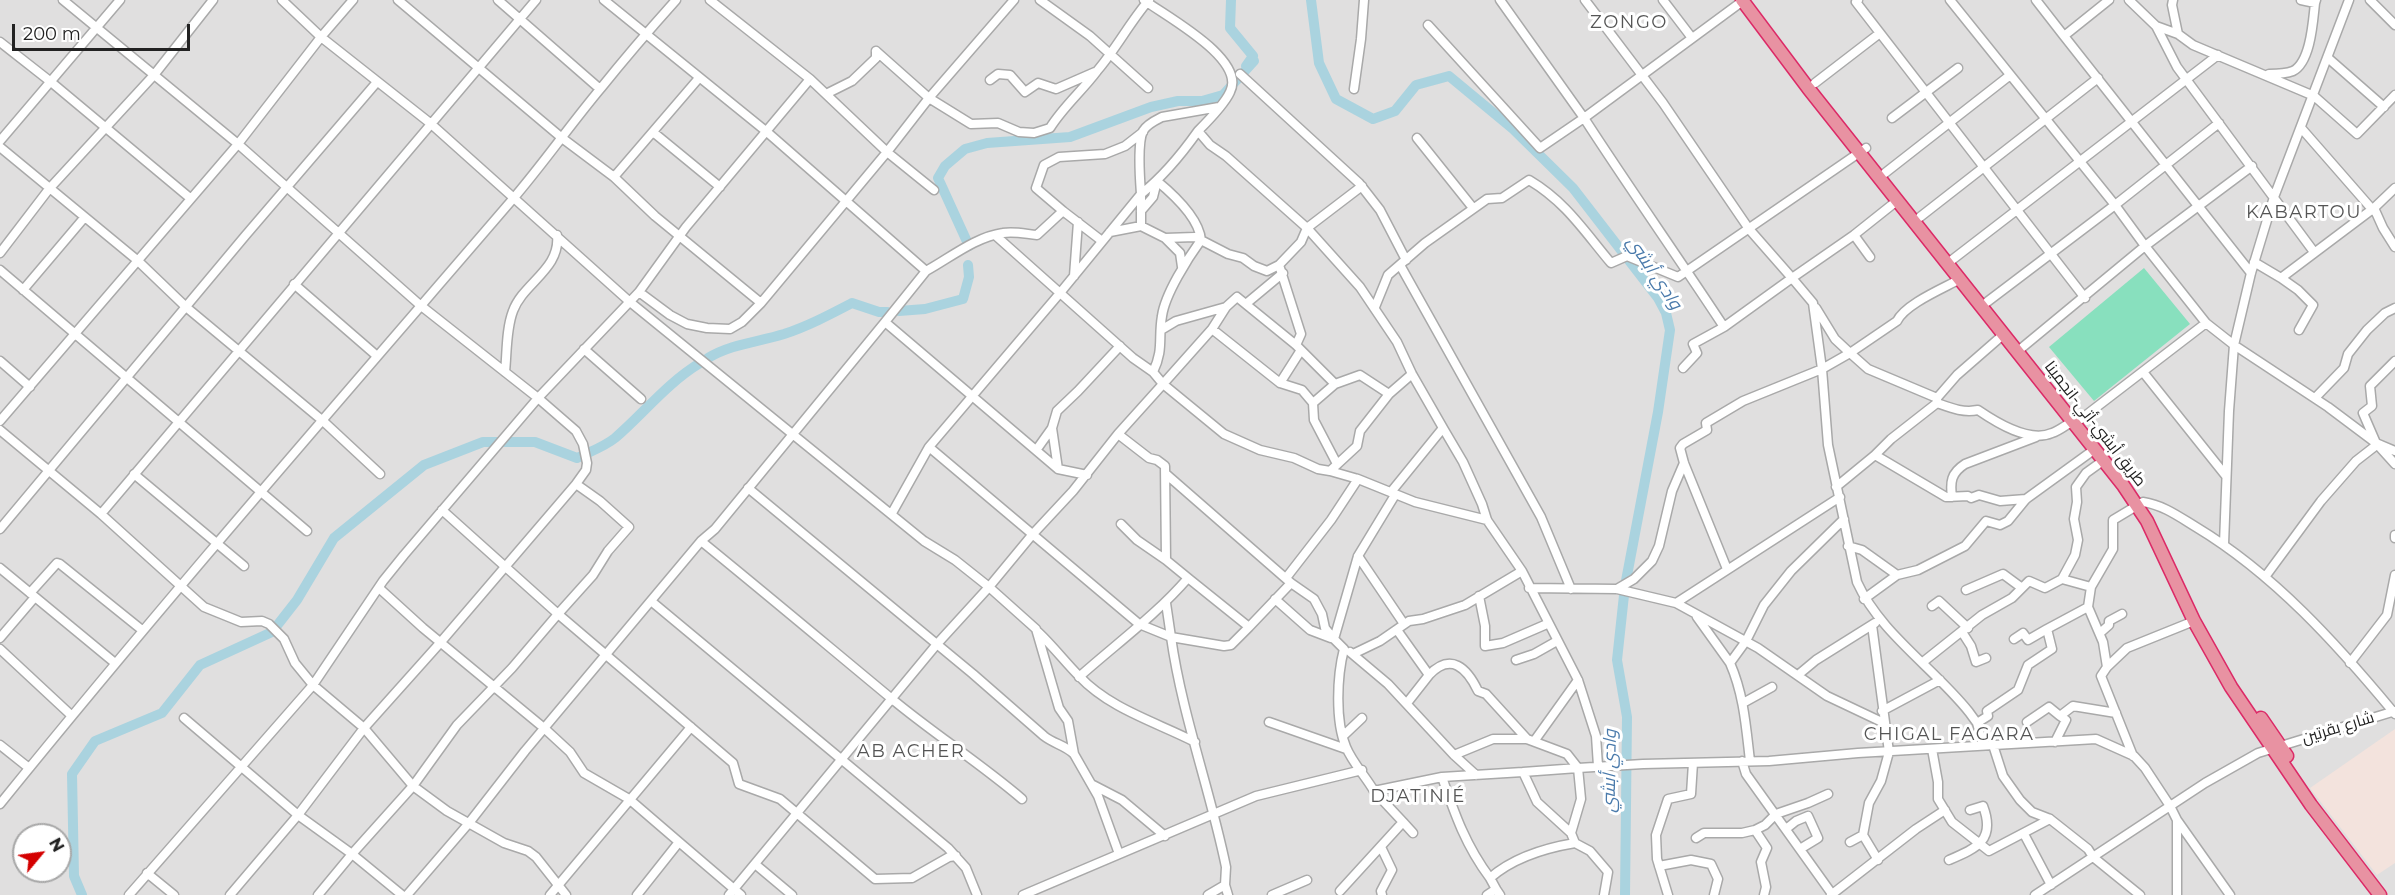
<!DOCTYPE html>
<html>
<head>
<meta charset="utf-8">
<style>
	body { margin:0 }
	#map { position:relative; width:2395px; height:895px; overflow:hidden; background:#f2efe9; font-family:Montserrat,sans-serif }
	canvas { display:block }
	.north { position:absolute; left:12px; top:823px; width:60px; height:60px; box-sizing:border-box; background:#fff; border:2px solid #a7a7a7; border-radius:50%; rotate:61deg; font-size:16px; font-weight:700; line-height:24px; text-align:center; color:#222 }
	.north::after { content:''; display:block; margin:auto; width:21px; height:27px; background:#d40000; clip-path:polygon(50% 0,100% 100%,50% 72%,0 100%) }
	.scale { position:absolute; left:12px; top:24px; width:178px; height:27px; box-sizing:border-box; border:3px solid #222; border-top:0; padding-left:8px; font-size:18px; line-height:21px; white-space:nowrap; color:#222; -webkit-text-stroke:4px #fff; paint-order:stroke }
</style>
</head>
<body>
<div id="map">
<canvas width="2395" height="895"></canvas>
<div class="north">N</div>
<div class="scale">200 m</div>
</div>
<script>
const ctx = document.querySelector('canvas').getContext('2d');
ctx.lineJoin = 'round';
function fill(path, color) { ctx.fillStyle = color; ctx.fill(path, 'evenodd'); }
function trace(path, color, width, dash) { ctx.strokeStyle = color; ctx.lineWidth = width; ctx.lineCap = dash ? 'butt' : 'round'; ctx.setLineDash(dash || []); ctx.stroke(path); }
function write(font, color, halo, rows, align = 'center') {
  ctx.font = font + ' Montserrat,Cairo,sans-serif'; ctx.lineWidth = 6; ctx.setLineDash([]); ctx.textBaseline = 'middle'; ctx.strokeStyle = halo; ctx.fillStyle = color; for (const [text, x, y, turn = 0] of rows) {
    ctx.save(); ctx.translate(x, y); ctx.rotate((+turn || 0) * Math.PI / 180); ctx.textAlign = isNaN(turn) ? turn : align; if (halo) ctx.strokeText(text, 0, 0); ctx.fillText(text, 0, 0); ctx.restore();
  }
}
fill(new Path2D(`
	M0,0H2395V895H0ZM24,835H60V871H24Z`), '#e0dfdf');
fill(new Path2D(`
	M2395,729V863L2377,875L2310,788Z`), '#f3e3dd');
fill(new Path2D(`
	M2144,268L2190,324L2094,401L2049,347Z`), '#88e0be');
trace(new Path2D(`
	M1231,0L1230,28L1253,56L1246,66
	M1311,0L1319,63L1336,99L1373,119L1395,111L1416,85L1449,76L1513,129L1573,188L1658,298L1666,313L1670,330L1658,412L1625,586L1617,660L1627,717L1625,895
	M969,246L938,178L945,166L965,149L987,143L1070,137L1151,107L1178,101H1202L1223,95L1254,61
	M899,311L925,309L963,299L969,277L968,265
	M708,358C731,344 758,342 784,334C808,326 829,315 852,303L879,312H887
	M82,895L74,876L72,774L95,741L162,713L200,665L272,632L297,600L334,538L424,465L483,442H535L577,458C589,452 604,447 615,438C643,414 667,383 700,363`), '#aad3df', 10);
const minor = new Path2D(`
	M282,0L321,37L430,123L630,302L924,541L955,560L989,587L1036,629L1059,708L1068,721L1074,754L1098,796L1119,854
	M353,0L321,37L238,144L420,305L538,398L576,431L583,444L587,463L586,470L576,484L600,501L629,527L608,551L593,575L558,614L733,763L739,784L780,799L875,879L912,878L949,857L956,856
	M398,0L562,138L614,177L655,216L761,303
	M498,0L600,89
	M604,0L767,132L926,271C950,258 975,237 1003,233C1014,231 1026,234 1037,235L1063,211L1102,241
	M1040,0L1090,36L1148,88
	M1144,0C1165,16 1247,59 1230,92C1225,103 1207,122 1198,131L1210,145L1226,156L1307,228L1360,287L1397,342L1412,374L1443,428
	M1500,0L1584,118L1744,0
	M1585,0L1663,103L1749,229L1792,278L1854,235L1898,200
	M1663,0L1692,38
	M1858,0L1856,2L2085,298
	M1950,0L2115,205L1987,302
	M2036,0L2064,36
	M2109,0L2064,36L2251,273
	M2129,0L2156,26L2177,67L2314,252
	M2173,0L2172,5L2178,34
	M2301,0L2315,3L2316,0
	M2370,0L2395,25
	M1428,25L1540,148L1584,118C1630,189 1678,257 1724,327L1792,278L1813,303L1822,369L1828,445L1857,582C1880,633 1934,668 1969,712L1977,723L1983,745
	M2156,26L2178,34L2193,45L2314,96L2357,134L2395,95
	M0,42L51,82L190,198
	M876,51L929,98L971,124L998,123L1019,132L1034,133L1050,128C1063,107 1082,91 1097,71C1116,49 1130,22 1149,0
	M2328,58L2384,107
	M1240,74L1359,183L1380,210L1406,260
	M2269,74C2277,74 2285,74 2293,71C2311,62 2313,20 2315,3
	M810,79L887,152L934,190
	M990,80L998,74L1010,75L1025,92L1038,83L1056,89L1095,72
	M1815,83L1880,33
	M1354,89L1361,39L1364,0
	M826,94L852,81L876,58V51
	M1892,118L1958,68
	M2219,123L2115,205L2145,246L2252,166
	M2302,129L2371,208
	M653,132L720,187
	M1417,138L1473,208
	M0,141L120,0
	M0,147L137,260L186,307L323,421L380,474
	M1885,173L2009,76
	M614,177L699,78
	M2374,208L2383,228L2395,247
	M1063,211L1036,188L1044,165L1059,157L1105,154L1125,146L1143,132
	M1141,211L1153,197L1157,181C1174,195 1199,218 1201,240C1188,258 1165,294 1162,316C1158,339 1164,349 1153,372
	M1920,217L2098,78
	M1141,226V194C1164,176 1181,155 1198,131
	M1110,232L1141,226L1165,238L1195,237L1228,254L1243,258L1254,266L1267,271L1279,265L1301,242L1307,228L1362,186
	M1854,235L1870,257
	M1165,238L1180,253L1182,267
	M0,253L49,189L154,75L213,0
	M2254,262L2281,278
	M1948,263L2218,55
	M1279,265L1301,334L1296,345
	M1400,265L1541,517L1571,589
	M0,270L307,531
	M1074,276L1078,222
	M294,284L377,356
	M23,290L84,218
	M639,292L670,315L687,324L707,328L730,329L742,322L761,303L887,152L929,98L1014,0
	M1247,303L1283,273
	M1375,307L1388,275L1425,243L1487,199L1502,198L1529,180C1566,202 1584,231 1611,263L1627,256L1678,277L1866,148
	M1816,308L1835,339L1850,353L1897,321C1905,304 1944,288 1960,279
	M885,322L926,271
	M1212,329L1280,383L1302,390L1313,403L1314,420L1337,464
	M1161,330L1176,321L1226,307
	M2299,330L2313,305L2298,290L2281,278L2374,208L2395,188
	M584,349L641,399
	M2018,351L2145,246L2206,323L2234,345L2328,407L2376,443L2395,464
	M0,361L30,387
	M2395,361L2370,386L2372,406L2363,413L2376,443L2395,451
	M1683,368L1697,353L1693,344L1724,327
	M505,372C507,353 506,329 513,311C523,283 561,269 557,235
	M2143,372L2226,476
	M1280,383L1301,350
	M1389,394L1360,375L1335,384L1296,345L1237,297L1226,307L1212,329L1163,384L1224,434L1260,450L1294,458L1318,469L1330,471L1357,446L1360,431L1389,394L1412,374
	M2315,398L2344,368L2348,354L2367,330L2385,313L2395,308
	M1313,403L1335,384
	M1937,403C1951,408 1963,413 1978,410C1997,423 2029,443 2052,433C2059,431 2066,425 2073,421
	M2081,419L2206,323
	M0,421L238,144L63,0
	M1052,428L1058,469
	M0,430L101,514L204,607L241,622L262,621L269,624L284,639L295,663L313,685L364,728L413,786L447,811L504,843L528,851L536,857L566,895
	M929,447L1139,624L1171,637C1182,715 1210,789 1226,867L1225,885L1208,895
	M1037,449L1052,428L1057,411L1078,391L1120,346
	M1875,455L1891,439L1937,403V398L1957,375L2004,334
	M1330,471L1358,479L1415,502L1487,520
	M134,474L244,566
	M1166,474L1291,583L1314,599L1322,614L1325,628L1334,639
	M1836,487L1875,455L1946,497L1968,496L1971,498L1979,495L2000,501L2026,499
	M748,488L973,674L1044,736C1054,744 1065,745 1074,754
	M1391,492L1443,428L1463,462L1482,504L1487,520L1522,571L1578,680L1596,736L1598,766
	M1840,497L1676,603L1758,648L1827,696L1884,723
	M1952,497C1950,482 1951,473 1965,464L2036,437
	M892,513L929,447L1060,293L1141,194C1140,180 1137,143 1143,131C1147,124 1156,120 1162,117L1219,107
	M101,514L536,0
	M1121,524L1137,540L1166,560
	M0,529L245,236L377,82
	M2395,535V538
	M701,541C765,593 828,646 892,699C934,734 980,763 1022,799
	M2224,544L2229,411L2234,345L2251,273L2274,197L2349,0
	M1848,546L1862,550L1897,575
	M1358,556L1404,624
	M0,568L115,663
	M1727,569L1684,463L1680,448L1683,444L1707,430L1706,423L1743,401L1822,369L1850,353L1868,369L1937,398
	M2265,577L2321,501L2356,461L2374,447L2376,443
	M1188,578L1249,627L1291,583
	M1286,578L1331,520L1358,479
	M2062,579L2091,587
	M379,588L423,628L544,728L570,752L584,773L629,799L679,842L637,895
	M1529,588L1617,589L1676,603
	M1617,589L1634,579L1652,561L1659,546L1672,491L1684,463
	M1966,590L2003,574L2022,588
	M30,593L57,563L60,564L142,630
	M1479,596L1485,626V646L1503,643L1547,624
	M1275,599L1310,630L1331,638
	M1864,599L1897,575L1918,570L1965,546L1986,521L2000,525L2008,521L2026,499L2095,449
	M651,601L948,848L966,868L977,895
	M1166,603L1171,637L1224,646L1231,645L1249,627
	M1932,606L1939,601L1968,628
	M2088,607L2103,642L2107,667L2101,676L2133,756
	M1697,617L1730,663
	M1872,625L1889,752L1881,781L1869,803L1863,835L1878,860
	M1397,630L1429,675L1407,703
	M1038,632C1053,646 1065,662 1079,676C1110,709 1156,722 1195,742
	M1962,632L1971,646L1976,662L1986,658
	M2100,633L2109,625V621L2122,614
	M0,638L35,597
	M2014,639L2023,633L2028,640L2047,629
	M0,649L72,716
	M1350,652L1388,684L1454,755L1476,775
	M1353,654L1380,641L1409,621L1423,619L1465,605L1522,571
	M1516,660L1534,654L1557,641
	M1923,662L1982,615L2012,598L2029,581L2045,588L2062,579L2075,555L2078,540L2074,519L2077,502L2076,487L2086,473L2104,460
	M2350,663L2387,615L2395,575
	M2107,667L2127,648L2194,621
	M1429,675C1451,652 1467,668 1478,691L1486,694L1527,739
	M1798,675L1816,660L1875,623
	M1079,677C1116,644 1156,615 1188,578L1166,560L1165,466L1157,460L1149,458L1118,434
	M1743,703L1772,687
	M1882,711L1940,680
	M184,718L298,815L352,854L402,895
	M1269,722L1346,749
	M2027,722L2049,707L2060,716
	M1977,723L1988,716L1987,711L2018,690L2028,665L2052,649L2047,629L2088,607L2091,587L2113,549V520L2143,502C2163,505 2178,516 2196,527C2274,574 2337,644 2395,714
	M1343,736L1362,718
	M1535,740L1578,680
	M2055,742L2066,720L2060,716L2073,706L2116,713
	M0,745L29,768
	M1993,745L2003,776L2020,800L2032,812L2050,819L2088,849L2093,857L2140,895
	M1932,749L1938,782V799L1952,822L1989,851L2050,819
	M1454,755L1493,739H1527L1567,754L1578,768
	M1742,761L1746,774L1832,894
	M1750,761C1746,727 1744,695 1730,663L1746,641L1764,605L1791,571L1844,519
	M1093,785L1122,800L1165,836
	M1374,791C1366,777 1352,762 1346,747C1335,721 1337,676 1344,649L1334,639L1358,556L1395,495
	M0,804C166,599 340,400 512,200C543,164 570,125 601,88C625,58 650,29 676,0
	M2177,820L2230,895
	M1403,822L1413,833
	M1786,829L1796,821L1808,816L1818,838L1800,849
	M1755,830L1767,848L1761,862L1766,887L1764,895
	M1571,833L1537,802L1523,772L1578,768
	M2024,834L2051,885
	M1696,838L1704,833H1742L1755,830L1765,825L1776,814L1808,803L1828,794
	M679,842L741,895
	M1850,842L1863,835
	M1381,847L1392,870L1381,891L1382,895
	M1949,860C1977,848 1996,840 1983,806L1970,810
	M755,864L792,895
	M1659,866L1691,860L1711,864L1718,879L1714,895
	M147,873L174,895
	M1490,878C1466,846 1455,815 1442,777L1523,772
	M1225,885L1228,895
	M1496,889L1490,878C1514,857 1545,848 1575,843
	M1340,891L1403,822L1374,791L1442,777
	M129,895L313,685L383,581L404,555L538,398L639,292L686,227L810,79L710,0
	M230,895L298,815L364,728L440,643L576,484
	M318,895L352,854L413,786L457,725L512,668L558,614L442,510
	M407,895L469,823L525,751L701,541L715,529L885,322L1058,469L1087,475
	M550,895L691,727
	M729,895L937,644L989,587L1032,535L1073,491L1118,434L1163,384L1153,372L1133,358L995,235
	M1023,895L1256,796L1362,770
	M1272,895L1307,880
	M1487,895L1496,889L1500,895
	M1604,895L1608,872L1590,851L1575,843L1571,833L1581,799L1578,768L1643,764L1769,761L1858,753L2096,739L2134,756L2145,768L2170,806L2177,820V895
	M1668,895L1657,859L1656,835L1668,799L1691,794L1693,763
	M1831,895L1916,829L1945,810
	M2035,895L2205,783L2258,753L2395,711`);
const highway = new Path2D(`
	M1742,0L1808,88L2123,485L2147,521L2194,621L2231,687L2311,805L2380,895
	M2261,718L2287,756`);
trace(minor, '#a9a9a9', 11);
trace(highway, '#dc2a67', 15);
trace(minor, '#fff', 8);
trace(highway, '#e892a2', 12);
write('16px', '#222', '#fff', [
	["طريق أبشي-أتي-انجمينا",2095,424,52],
	["شارع بقرتين",2338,728,-17]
]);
ctx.letterSpacing = '1.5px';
write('18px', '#555', '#fff', [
	["ZONGO",1629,23],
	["KABARTOU",2304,213],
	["CHIGAL FAGARA",1949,735],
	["AB ACHER",911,752],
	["DJATINIÉ",1418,797]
]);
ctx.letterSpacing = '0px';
write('italic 18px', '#4a7aab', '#fff', [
	["وادي أبشي",1654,273,56],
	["وادي أبشي",1610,771,-89]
]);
</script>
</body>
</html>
